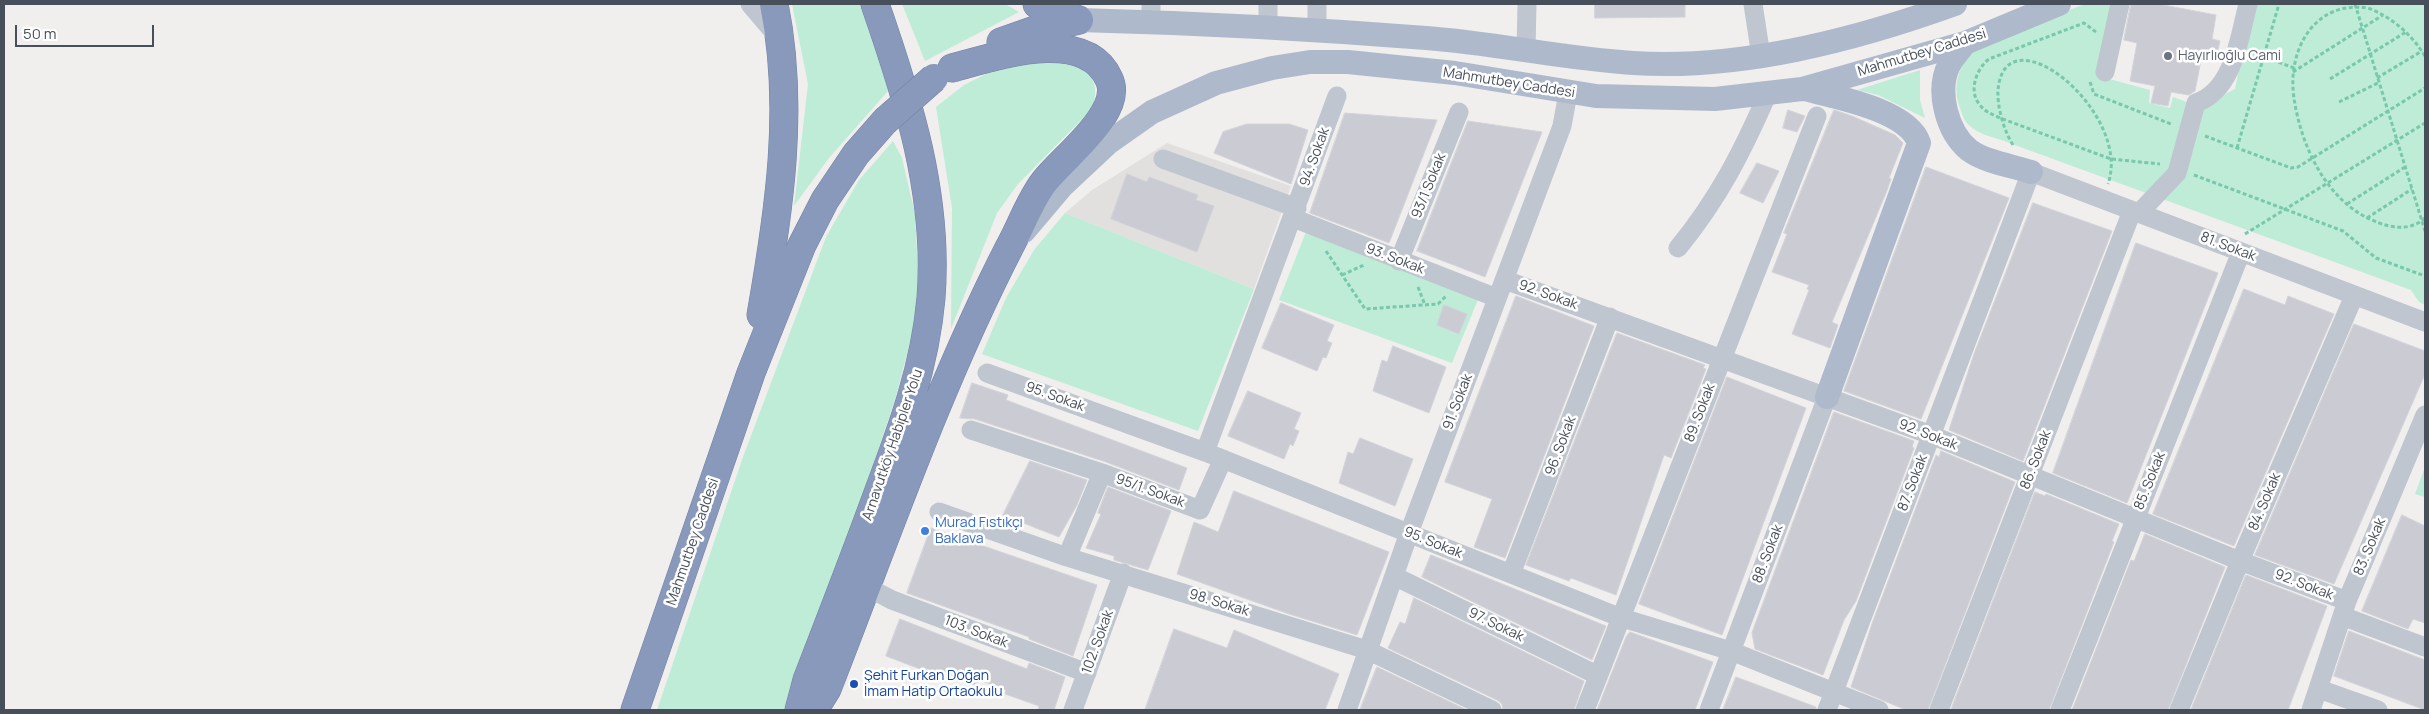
<!DOCTYPE html>
<html>
<head>
<meta charset="utf-8">
<style>
	body { margin:0 }
	#map { position:relative; width:2429px; height:714px; overflow:hidden; background:#f1eeee; font-family:Manrope,sans-serif }
	canvas { display:block }
	.frame { position:absolute; inset:0; border:5px solid #474f5a; pointer-events:none }
	.scale { position:absolute; left:15px; top:25px; width:139px; height:22px; box-sizing:border-box; border:2px solid #474f5a; border-top:0; padding-left:6px; font-size:15px; line-height:18px; white-space:nowrap; color:#474f5a; -webkit-text-stroke:4px #fff; paint-order:stroke }
</style>
</head>
<body>
<div id="map">
<canvas width="2429" height="714"></canvas>
<div class="frame"></div>
<div class="scale">50 m</div>
</div>
<script>
const ctx = document.querySelector('canvas').getContext('2d');
ctx.lineJoin = 'round';
function fill(path, color) { ctx.fillStyle = color; ctx.fill(path, 'evenodd'); }
function trace(path, color, width, dash) { ctx.strokeStyle = color; ctx.lineWidth = width; ctx.lineCap = dash ? 'butt' : 'round'; ctx.setLineDash(dash || []); ctx.stroke(path); }
function write(font, color, halo, rows, align = 'center') {
  ctx.font = font + ' Manrope,sans-serif'; ctx.lineWidth = 5; ctx.setLineDash([]); ctx.textBaseline = 'middle'; ctx.strokeStyle = halo; ctx.fillStyle = color; for (const [text, x, y, turn = 0] of rows) {
    ctx.save(); ctx.translate(x, y); ctx.rotate((+turn || 0) * Math.PI / 180); ctx.textAlign = isNaN(turn) ? turn : align; if (halo) ctx.strokeText(text, 0, 0); ctx.fillText(text, 0, 0); ctx.restore();
  }
}
fill(new Path2D(`
	M1167,143L1291,186L1254,289L1065,213L1092,190Z`), '#e1e0df');
fill(new Path2D(`
	M792,4H864L888,91L829,158L794,206L808,84Z
	M902,4H1005L1019,12L925,61Z
	M2085,4H2112L2098,76L2150,90L2149,103L2170,108L2173,97L2200,107L2235,89L2252,4H2425V305L2419,302L2411,290L2004,141C1993,137 1977,134 1969,125C1964,121 1962,114 1960,108C1950,81 1962,58 1985,42Z
	M1052,57L1089,70C1096,85 1097,94 1092,109L1018,184L997,213L951,329L952,208L936,107L964,85L1010,62Z
	M1920,70V100L1925,118L1878,95L1857,90Z
	M893,141L902,158L915,214L919,291L911,338L895,400L845,548L784,710H657L743,457L826,237L859,180Z
	M1065,213L1254,289L1198,431L982,354L1006,298L1034,250Z
	M1306,232L1479,297L1452,363L1279,300Z
	M2425,467V497L2415,494Z`), '#beecd7');
const building = new Path2D(`
	M1595,4H1685V17L1595,18Z
	M2131,4H2158L2216,15L2212,39L2220,41L2216,58L2202,55L2195,91L2189,95L2171,92L2168,106L2151,103L2155,86L2130,81L2137,43L2124,40Z
	M1788,110L1805,116L1797,132L1783,128Z
	M1834,110L1852,116L1895,135L1903,143L1889,178L1891,179L1886,193L1832,322L1838,325L1830,348L1792,334L1809,290L1807,289L1809,285L1772,272L1787,234L1784,233Z
	M1345,113L1437,120L1389,243L1310,213Z
	M1468,121L1542,132L1485,277L1417,251Z
	M1247,124H1289L1308,130L1291,184L1214,153L1223,132Z
	M1757,163L1779,171L1763,203L1740,193Z
	M1926,167L2009,198L1921,419L1844,391Z
	M1127,174L1147,182L1149,177L1198,195L1196,200L1214,206L1197,252L1111,219Z
	M2033,203L2112,231L2023,461L1949,430L1974,354Z
	M2136,243L2218,273L2127,503L2053,473Z
	M2244,289L2285,305L2288,296L2334,314L2234,546L2153,514Z
	M1516,296L1594,326L1505,558L1474,547L1492,499L1445,482Z
	M1281,303L1334,325L1327,341L1332,343L1326,358L1323,357L1317,371L1262,348Z
	M1444,305L1467,314L1459,334L1437,325Z
	M2354,324L2425,351V374L2334,584L2255,555Z
	M1617,333L1705,365L1703,368L1706,369L1671,458L1664,455L1616,595L1571,578L1569,581L1526,565Z
	M1393,346L1446,367L1429,413L1373,391L1382,360L1387,362Z
	M1727,377L1806,408L1722,635L1639,604Z
	M972,383L1008,395L1006,400L1187,468L1179,490L1106,462L975,419L960,418Z
	M1248,391L1301,413L1294,429L1299,431L1293,446L1290,444L1284,459L1228,436Z
	M1834,412L1914,441L1912,447L1914,448L1856,601L1844,620L1823,675L1755,649L1752,633Z
	M1360,438L1413,459L1395,506L1339,483L1348,452L1353,454Z
	M1941,451L2015,482L1928,710H1906L1851,687L1873,621L1936,455L1939,457Z
	M1030,461L1087,480L1077,505L1059,537L1003,515Z
	M1108,487L1171,511L1148,570L1114,560V556L1086,548L1101,514L1098,513Z
	M1234,491L1389,552L1357,635L1289,614L1177,574L1194,522L1218,532Z
	M2035,492L2045,496L2046,494L2119,524L2112,541L2114,542L2049,710H1951Z
	M2402,515L2425,526V623L2413,619L2408,629L2362,611Z
	M931,528L1097,585L1073,656L1029,639V637L907,593Z
	M2145,534L2225,567L2168,710H2072L2131,560L2134,561Z
	M1431,555L1606,626L1592,660L1422,577Z
	M2246,575L2327,606L2288,710H2191Z
	M1414,598L1584,681L1574,710H1503L1502,704L1497,700L1388,648L1400,622L1405,624Z
	M900,619L1027,669L1029,663L1065,677L1054,710H1038L1039,706L1005,694L1006,690L979,680L977,686L942,675L941,677L886,656Z
	M1174,629L1227,648L1234,630L1339,674L1325,710H1145Z
	M2349,631L2425,660V710L2334,676Z
	M1630,632L1713,662L1695,710H1597L1626,637Z
	M1377,667L1467,710H1360Z
	M1736,677L1816,707V710H1723Z`);
fill(building, '#cbccd3');
trace(building, '#d2d3d9', 1);
const highway = new Path2D(`
	M1037,4L1079,20
	M1001,42L1035,30L1079,20
	M761,315C779,212 795,107 774,4
	M635,710L751,373L802,245L825,200L856,154L885,121
	M799,710L807,680C831,618 855,556 878,493C902,429 925,367 931,298C939,195 908,99 875,4
	M814,710L827,689C885,541 937,388 1010,246C1021,226 1030,200 1044,182C1062,158 1125,112 1109,79C1085,25 994,57 952,68`);
trace(highway, '#7384a6', 29);
trace(new Path2D(`
	M2355,4L2425,231
	M2096,32L2084,23L1989,59C1976,69 1968,92 1980,105C1985,112 1992,114 2000,118L2111,159L2160,164
	M2254,53L2294,68
	M2425,56C2412,35 2392,17 2368,8C2312,0 2287,53 2294,98C2301,146 2326,200 2372,220C2389,228 2410,232 2425,218
	M2293,72L2383,15
	M2377,78L2422,51
	M2330,79L2406,32
	M2090,82L2094,94L2171,124
	M2339,102L2378,83
	M2205,136L2291,168L2298,167L2425,88
	M2013,145C2004,131 1997,107 1998,90C2005,9 2133,112 2108,184
	M2237,148L2279,4
	M2194,175L2343,231L2376,258L2425,276
	M2347,204L2405,167
	M2367,218L2412,189
	M2245,234L2425,123
	M1326,251L1365,309L1438,304L1446,296
	M1342,275L1364,265
	M1418,287L1425,305`), '#78c8ac', 3, [4, 2.5]);
trace(new Path2D(`
	M750,4L778,37
	M1753,4L1761,56
	M1151,22V4
	M1268,28V4
	M1317,31V4
	M1526,50L1527,4
	M2105,72L2120,4
	M1163,159L1297,208
	M2139,213L2177,173L2196,103C2234,90 2239,38 2248,4
	M1293,218L1497,298
	M1678,248C1719,198 1742,152 1768,93
	M1399,261L1459,112
	M1505,280L1931,435L2240,561L2347,601
	M987,373L1205,452L1619,617L1731,651L1879,710
	M971,430L1102,473L1067,557
	M1205,452L1337,96
	M1102,473L1200,510L1223,459
	M939,512L1067,557L1367,650L1492,710
	M1511,574L1610,317
	M1394,576L1597,675
	M867,587L892,600L1087,673
	M2342,616L2425,647
	M2319,689L2378,710
	M1073,710L1123,573
	M1347,710L1409,533L1562,126L1568,93
	M1585,710L1817,116
	M1709,710L1827,397
	M1827,710L2031,172L2425,322
	M1939,710L2132,211
	M2060,710L2241,252
	M2179,710L2240,561L2354,296
	M2311,710L2347,601L2425,415`), '#bfc6cf', 19);
trace(new Path2D(`
	M1079,20C1195,23 1311,29 1426,38C1495,43 1564,59 1633,63C1741,70 1855,40 1955,4
	M1965,43C1960,50 1953,57 1949,65C1936,91 1947,132 1969,150C1985,162 2013,166 2031,172
	M1804,89C1835,97 1908,110 1919,143L1827,397
	M1024,231L1062,186L1108,143L1152,112L1216,83L1272,68L1310,62H1348L1455,73L1596,96L1715,99L1802,89L1965,43L2059,4`), '#afb9cc', 24);
trace(highway, '#89b', 28);
const highwayBridge = new Path2D(`
	M885,121L934,78`);
trace(highwayBridge, '#7384a6', 29, []);
trace(highwayBridge, '#89b', 28);
for (const [x, y, r, color] of [
	[2168,56,5,"#6b7280"],
	[925,531,5,"#3f7fe0"],
	[854,684,5,"#1a4fb4"]
]) { const dot = new Path2D(); dot.arc(x, y, r, 0, 2 * Math.PI); ctx.fillStyle = color; ctx.fill(dot); trace(dot, '#fff', 2); }
write('14px', '#474f5a', '#fff', [
	["Mahmutbey Caddesi",1922,53,-17],
	["Mahmutbey Caddesi",1509,83,9],
	["94. Sokak",1315,157,-70],
	["93/1 Sokak",1429,186,-68],
	["81. Sokak",2228,247,21],
	["93. Sokak",1395,259,21],
	["92. Sokak",1548,295,20],
	["95. Sokak",1055,397,20],
	["91. Sokak",1458,402,-69],
	["89. Sokak",1700,413,-69],
	["92. Sokak",1928,435,21],
	["Arnavutköy Habipler Yolu",893,445,-71],
	["96. Sokak",1561,446,-69],
	["86. Sokak",2036,460,-69],
	["85. Sokak",2150,481,-68],
	["87. Sokak",1913,483,-69],
	["95/1. Sokak",1150,491,20],
	["84. Sokak",2265,502,-67],
	["Mahmutbey Caddesi",693,542,-71],
	["95. Sokak",1433,543,22],
	["83. Sokak",2370,547,-67],
	["88. Sokak",1768,554,-69],
	["92. Sokak",2304,585,21],
	["98. Sokak",1219,603,17],
	["97. Sokak",1496,625,26],
	["103. Sokak",976,632,21],
	["102. Sokak",1098,642,-70]
]);
write('14px', '#5b616d', '#fff', [
	["Hayırlıoğlu Cami",2178,56]
], 'left');
write('14px', '#366cbe', '#fff', [
	["Murad Fıstıkçı",935,523],
	["Baklava",935,539]
], 'left');
write('14px', '#164399', '#fff', [
	["Şehit Furkan Doğan",864,676],
	["İmam Hatip Ortaokulu",864,692]
], 'left');
</script>
</body>
</html>
